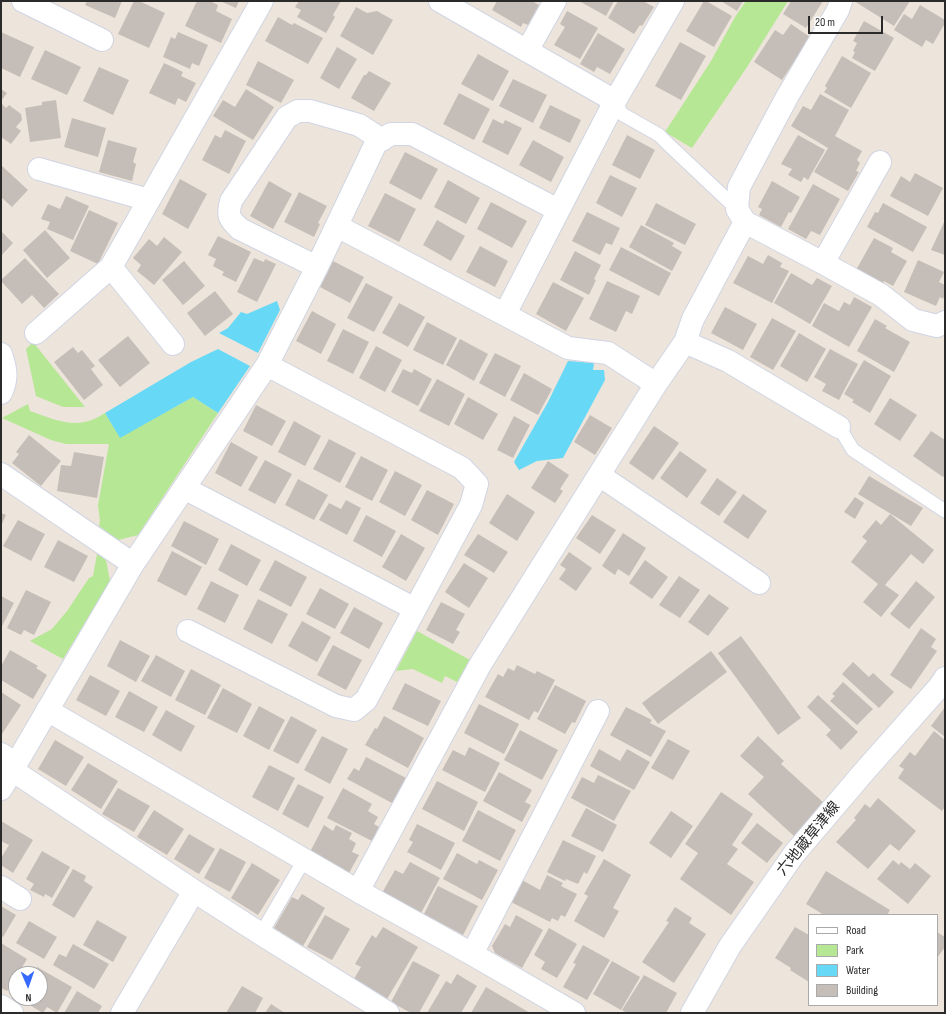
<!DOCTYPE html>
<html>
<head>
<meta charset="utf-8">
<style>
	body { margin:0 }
	#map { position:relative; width:946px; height:1014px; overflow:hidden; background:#ede4db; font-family:"Sofia Sans Condensed",sans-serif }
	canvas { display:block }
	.frame { position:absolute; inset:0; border:2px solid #2a2a2a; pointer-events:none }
	.legend { position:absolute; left:808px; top:914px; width:130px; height:92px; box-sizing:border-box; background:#fff; border:1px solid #aaa; margin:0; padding:5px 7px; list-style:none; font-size:12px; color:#2a2a2a }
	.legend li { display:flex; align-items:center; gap:8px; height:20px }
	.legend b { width:20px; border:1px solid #aaa }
	.north { position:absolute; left:8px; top:966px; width:40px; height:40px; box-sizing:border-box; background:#fff; border:1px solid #aaa; border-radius:50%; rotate:178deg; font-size:11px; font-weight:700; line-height:16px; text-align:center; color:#2a2a2a }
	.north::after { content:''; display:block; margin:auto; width:14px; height:18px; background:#3669ff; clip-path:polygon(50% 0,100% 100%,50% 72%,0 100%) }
	.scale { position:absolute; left:808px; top:16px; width:75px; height:18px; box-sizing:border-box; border:2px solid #2a2a2a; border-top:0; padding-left:5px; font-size:12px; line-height:14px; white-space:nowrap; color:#2a2a2a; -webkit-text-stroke:3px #fff; paint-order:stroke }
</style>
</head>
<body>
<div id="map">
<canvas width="946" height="1014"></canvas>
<div class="frame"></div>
<ul class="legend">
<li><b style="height:5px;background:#fff"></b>Road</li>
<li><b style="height:11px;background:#b6e794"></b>Park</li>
<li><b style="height:11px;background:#67d9f6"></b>Water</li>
<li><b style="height:11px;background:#c5beb8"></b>Building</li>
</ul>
<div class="north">N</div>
<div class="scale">20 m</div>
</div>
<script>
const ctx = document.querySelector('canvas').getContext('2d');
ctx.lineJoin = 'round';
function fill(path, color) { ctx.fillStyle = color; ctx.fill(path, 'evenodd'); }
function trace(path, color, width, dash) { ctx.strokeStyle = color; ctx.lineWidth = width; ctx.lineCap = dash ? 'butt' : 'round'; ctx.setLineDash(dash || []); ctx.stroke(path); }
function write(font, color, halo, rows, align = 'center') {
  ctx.font = font + ' "Sofia Sans Condensed","Noto Sans JP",sans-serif'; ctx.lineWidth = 3.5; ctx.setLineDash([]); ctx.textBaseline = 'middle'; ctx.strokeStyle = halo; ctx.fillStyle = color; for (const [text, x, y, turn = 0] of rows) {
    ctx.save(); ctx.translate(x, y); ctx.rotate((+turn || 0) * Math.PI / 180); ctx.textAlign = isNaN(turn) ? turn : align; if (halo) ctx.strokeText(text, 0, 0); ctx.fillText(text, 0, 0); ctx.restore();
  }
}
fill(new Path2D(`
	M746,1H788L747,67L692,148L665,132L711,61L735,17Z
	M33,342L85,407H63L36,396L26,349Z
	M193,397L218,413L138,535L118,540L99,526L100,521L98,505L109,444H66L51,440L2,418L28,404L30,411C51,418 72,429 94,419C97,418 101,415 105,413L120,437Z
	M97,554L106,560L110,581L63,659L30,641L52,629L67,611L89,578L93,576Z
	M417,631L470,660L457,682L445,676L442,683L413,669L396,671Z`), '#b6e794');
fill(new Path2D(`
	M277,301L280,310L258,353L219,333L228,328L241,312L247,314Z
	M218,349L250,366L218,413L193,397L120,438L105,413L191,362Z
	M568,361L594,363L593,370H604L605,380L563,458L537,461L519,470L514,462L548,402Z`), '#67d9f6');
fill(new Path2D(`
	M87,1H122L115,18L85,5Z
	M134,1H139L165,13L149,48L118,34Z
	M197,1H210L218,5L216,11L232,19L221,43L185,26Z
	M220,1H239L236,8Z
	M299,1H341L333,15L335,17L326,33L297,17L301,10L295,7Z
	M497,1H532L539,5L528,25L523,23L521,27L492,10Z
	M579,1H614L606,16Z
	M618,1H643L654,7L642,26L640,25L634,34L608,18Z
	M704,1H706L732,16L714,47L686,31Z
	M721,1H743L737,11Z
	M791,1H823L806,28L783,14Z
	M854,1H910L894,26Z
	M920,5L945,20V23L933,44L926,40L922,47L894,30L904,14L912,19Z
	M356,7L367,13L377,11L393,20L373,55L340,36Z
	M567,11L598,28L580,59L554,45L565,27L560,24Z
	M278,17L292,25L294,23L323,38L308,64L265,41Z
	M864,21L894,38L875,71L852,58L855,52L853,51L857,43L853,41Z
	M791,24L810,37L782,80L754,62L775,30L783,35Z
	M1,32L34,47L20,77L1,68Z
	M178,32L208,45L199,66L192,63L190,69L163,57L171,37L175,39Z
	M598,33L625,49L610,74L597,67L594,72L580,64Z
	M680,42L706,56L681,100L655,86Z
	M337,47L357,59L339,89L320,78Z
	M45,50L81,67L67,95L31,79Z
	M478,54L509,71L493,101L461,84Z
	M842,56L871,73L851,108L824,92L827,88L825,86Z
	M258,61L294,80L281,103L246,85Z
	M164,63L183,72L181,76L196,83L186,102L178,98L175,105L149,93Z
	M99,67L129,80L113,115L83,101Z
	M369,71L391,83L374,111L351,98L364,75H366Z
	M513,79L547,95L533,123L499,106Z
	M1,89L7,93L1,101Z
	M246,89L274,107L253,140L213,116L223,100L235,107Z
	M459,93L490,109L474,140L443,124Z
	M820,94L849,110L835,136L862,151L857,160L860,163L856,171L859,172L848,191L814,172L828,148L791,126L803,106L811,110Z
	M56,100L61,138L30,142L25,108L42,105V102Z
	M1,103L6,108L9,105L21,114L22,120L16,127L21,131L11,144L1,137Z
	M550,105L581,120L570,143L539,128Z
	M72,118L106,128L98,157L64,147Z
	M493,119L503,124L505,120L522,128L508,155L482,142Z
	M225,130L246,141L229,174L202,160L215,135L221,138Z
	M627,135L655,150L640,179L612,165Z
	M798,135L825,150L808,180L804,177L801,182L788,175L792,169L781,164Z
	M108,140L137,148L133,162L136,164L132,181L99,172Z
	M533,140L564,157L551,182L519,165Z
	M405,152L438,169L421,200L389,183Z
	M1,165L28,190L12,207L1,197Z
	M915,173L943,188L928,216L890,196L901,176L910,182Z
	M610,175L637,188L622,217L596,203Z
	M180,179L207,194L188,229L162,214Z
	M448,180L480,198L466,224L434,207Z
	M269,181L292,194L273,229L250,216Z
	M772,181L800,197L791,213L789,212L781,227L759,215L762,209L758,207Z
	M813,184L840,199L820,235L811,231L806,239L788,229Z
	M299,192L327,206L318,223L320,224L314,237L284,222Z
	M385,193L416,209L399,242L368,226Z
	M66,196L89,206L73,240L47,229L50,222L41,219L48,204L60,209Z
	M491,202L527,221L512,248L477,229Z
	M656,203L696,224L685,245L645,225Z
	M883,203L927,227L913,252L867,227L875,212L878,213Z
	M89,210L118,223L98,264L70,251Z
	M587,212L620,228L612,245L606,243L600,255L572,241Z
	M437,220L465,236L451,261L423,245Z
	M945,220V255L931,250Z
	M641,225L674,243L672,246L682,252L672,271L629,247Z
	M45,230L70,258L47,278L23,250Z
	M1,231L13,243L1,256Z
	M218,236L251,252L236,282L222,275L224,272L213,266L216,259L208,255Z
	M164,237L182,252L154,285L137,271L141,265L133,258L149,239L157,246Z
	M874,238L893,248L891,252L907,261L893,286L884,281L883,284L856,270Z
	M480,246L508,261L495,287L466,272Z
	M621,247L671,273L659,296L609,270Z
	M575,251L601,265L594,279L596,280L589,295L560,280Z
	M768,255L782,263L780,267L789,271L772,303L733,283L748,256L763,264Z
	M25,258L59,294L44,308L32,295L22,304L1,281V280Z
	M254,258L264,262L265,259L276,264L257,302L237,292Z
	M918,260L944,272L939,282L945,285V294L943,299L940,297L936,306L904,292Z
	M184,261L205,286L183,305L162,280Z
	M333,261L364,277L350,303L320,287Z
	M791,273L812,285L817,278L832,286L810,324L774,303Z
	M607,281L640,296L632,314L626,311L616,332L589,319Z
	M553,282L584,298L566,331L536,314Z
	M366,283L393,297L374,332L347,318Z
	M215,291L233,314L205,336L187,313Z
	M854,297L872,307L849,347L812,326L824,303L839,311L844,302L850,305Z
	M399,303L425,317L408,347L382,333Z
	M725,307L757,324L743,350L711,333Z
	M312,311L336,324L321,354L296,341Z
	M772,318L796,331L773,370L750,357Z
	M875,319L887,326L885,328L910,342L894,372L857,351Z
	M427,322L457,338L443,365L413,350Z
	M343,329L369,342L353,374L327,361Z
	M799,333L826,349L807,382L780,366Z
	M128,336L150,363L120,387L98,360Z
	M460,339L488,354L474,381L446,365Z
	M376,346L402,360L385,392L359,378Z
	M73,347L78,353L82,350L95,366L91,369L103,385L84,400L54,362Z
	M830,349L858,364L839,400L822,391L826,384L814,377Z
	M495,353L521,366L505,397L479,383Z
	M864,360L891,376L870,413L852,402L854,400L844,394Z
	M403,369L412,373L414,369L432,379L418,406L391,392Z
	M524,373L552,389L538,415L510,400Z
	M437,379L465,394L449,426L419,411Z
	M468,397L498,414L483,440L454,424Z
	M890,398L917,415L900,441L874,424Z
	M256,405L286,421L272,446L243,431Z
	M590,415L612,428L595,455L574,442Z
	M514,416L530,425L513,458L497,450Z
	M294,421L321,436L305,466L278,452Z
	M654,426L679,443L653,480L629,463Z
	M931,431L945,440V475L943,477L913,456Z
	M29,435L61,461L41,486L12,463L19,454L16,452Z
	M329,439L356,453L340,483L313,469Z
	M231,442L258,457L241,487L215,473Z
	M680,451L707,470L687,498L660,478Z
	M74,452L104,457L97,498L57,491L61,465L71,466Z
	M361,456L388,470L372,501L345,487Z
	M265,460L292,474L275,504L248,490Z
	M548,461L569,475L560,489L563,491L555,503L531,488Z
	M395,471L422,485L405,516L379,502Z
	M869,476L923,508L911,526L858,494Z
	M717,478L737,492L719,516L700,503Z
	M298,479L328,495L314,520L285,505Z
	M427,490L454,504L438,535L411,520Z
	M507,494L535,512L517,541L489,523Z
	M743,494L767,511L748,539L723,522Z
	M855,497L864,503L855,519L844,512Z
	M346,500L361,508L347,535L319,520L329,503L341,509Z
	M1,513L6,515L1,526Z
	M890,514L934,550L923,564L911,554L885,585L899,595L881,617L863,602L878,584L851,562L867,541L862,537L876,520L881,525Z
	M366,515L396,531L382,557L353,541Z
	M592,515L616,530L600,554L576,538Z
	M18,520L45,534L31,561L3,546Z
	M184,521L219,539L206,565L171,546Z
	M623,533L646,548L629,576L618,569L615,575L602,566Z
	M401,534L425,548L406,581L382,567Z
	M478,534L508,552L494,573L464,555Z
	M58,540L88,556L74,582L44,567Z
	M231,544L261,560L247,586L218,570Z
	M172,551L202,567L186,596L157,581Z
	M569,552L592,568L576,591L559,579L566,569L560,565Z
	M275,560L307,577L291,607L259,590Z
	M645,560L668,577L652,599L629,583Z
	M464,563L488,578L469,608L445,592Z
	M679,576L700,590L680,618L659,605Z
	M211,581L239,595L225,623L197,609Z
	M916,581L935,597L909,629L890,614Z
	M320,588L349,604L335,629L306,614Z
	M26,590L51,602L34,635L24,630L21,635L7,628Z
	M709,594L729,608L708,636L688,622Z
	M1,596L14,603L1,628Z
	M258,599L288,614L272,644L243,629Z
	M441,602L465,614L456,630L460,632L453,644L426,630Z
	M354,607L383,623L369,649L340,633Z
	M302,621L331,637L317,662L288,646Z
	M921,628L936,639L931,647L937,651L911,689L890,675Z
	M741,636L801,718L778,735L718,653Z
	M120,640L150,656L136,682L107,666Z
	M333,645L362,660L346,690L317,675Z
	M10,650L38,666L36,668L47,675L33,699L1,680V666Z
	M711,651L727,672L658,724L642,703Z
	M156,655L185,671L171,697L141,681Z
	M853,662L869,677L873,673L894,692L879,708L842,674Z
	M517,665L535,674L537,671L555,680L538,713L534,711L529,720L485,697L498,674L503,677L508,668L514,671Z
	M191,669L221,685L205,715L175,700Z
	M90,675L120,691L106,716L76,700Z
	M843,682L873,709L857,725L830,701L835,696L832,694Z
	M405,683L441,701L428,726L392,709Z
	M555,685L586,701L575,723L572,722L565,734L537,719Z
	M223,688L252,704L237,733L207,718Z
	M129,691L158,707L144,732L115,717Z
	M1,692L21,705L2,734H1Z
	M818,695L858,732L841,750L826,735L831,730L807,707Z
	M479,704L519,724L504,754L464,733Z
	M259,706L285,720L269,750L243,736Z
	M626,707L652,720L650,723L666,731L651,757L610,735Z
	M945,707V737L931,726Z
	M166,710L195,726L181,752L152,735Z
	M291,716L317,730L298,764L273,751Z
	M384,716L424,738L408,768L365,745L375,728L377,729Z
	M520,730L558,750L542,780L504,760Z
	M934,731L945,740V807L942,811L898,778L904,769L899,766L910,752L915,756Z
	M322,736L348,749L330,784L304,770Z
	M758,736L784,761L781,764L825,804L795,837L748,794L764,777L740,756Z
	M668,739L690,751L673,780L651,768Z
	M55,740L84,757L66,786L38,769Z
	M469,747L500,763L485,792L442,770L453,750L465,756Z
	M599,749L620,761L627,749L650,762L634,790L590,766Z
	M366,757L406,778L392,803L347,779L354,768L359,771Z
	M88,763L118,781L101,809L71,790Z
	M269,765L295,778L278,811L252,797Z
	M499,772L532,790L525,802L531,805L522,822L483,801Z
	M598,775L631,791L614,821L571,798L582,777L594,783Z
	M437,781L478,802L464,831L422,809Z
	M298,784L324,797L308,828L282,814Z
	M118,788L150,806L134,832L102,814Z
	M343,788L372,804L368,811L378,817L374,824L379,827L372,841L327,818Z
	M721,792L753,814L732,845L738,849L727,864L754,882L731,915L680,879L698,853L685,844Z
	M878,798L916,831L899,851L890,844L868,869L836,842L856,820L854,818L865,804L870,808Z
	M586,808L617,825L603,852L571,836Z
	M154,810L184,829L167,855L137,837Z
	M478,810L516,830L500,861L462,841Z
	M671,811L693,826L671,858L649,843Z
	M1,821L33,840L13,873L1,865V858L9,845L1,841Z
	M757,823L783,843L767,863L741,843Z
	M417,824L455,843L441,870L407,852L413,842L409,840Z
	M324,825L333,831L336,825L352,833L349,839L356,843L352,852L359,855L349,873L310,852Z
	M189,834L215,849L199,874L174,859Z
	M563,840L596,856L587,874L584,872L578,884L566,879L565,881L547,872Z
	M220,848L246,862L230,892L204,878Z
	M42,851L70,867L52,898L45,894L44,897L30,890L34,884L26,879Z
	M457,853L477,864L479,860L498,870L482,900L443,879Z
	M604,859L631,875L613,908L619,911L604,938L574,921L588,896L584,894Z
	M893,860L899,865L901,862L910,869L915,863L931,876L908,904L877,879Z
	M410,862L440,878L421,913L382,893L395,870L403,874Z
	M252,863L280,880L258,915L231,898Z
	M73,869L86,876L84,881L93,887L74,918L52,905Z
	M826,871L890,910L887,915H824L806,904Z
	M547,875L563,883L561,886L577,894L565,917L561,915L558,921L552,918L550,922L511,902L522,880L540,890Z
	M438,886L478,906L463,935L424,914Z
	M302,894L325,908L303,946L274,928L292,897L298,900Z
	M1,906L16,915L3,937L1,936Z
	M675,907L692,918L689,923L706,934L674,983L642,962L669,922L666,921Z
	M325,915L350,929L332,960L307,947Z
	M516,915L543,930L522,968L495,953L492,946L505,924L510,927Z
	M97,920L127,937L113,962L83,945Z
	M29,921L57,937L44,959L16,943Z
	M383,927L418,947L387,999L354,979L361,967L355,964L372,935L376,938Z
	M795,927L809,935V982L790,970L791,968L775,958Z
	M549,928L577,944L557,978L541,969L545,962L534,955Z
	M937,932L945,937V947L937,958Z
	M1,943L27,959L18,974H16V977L7,991L1,988Z
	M73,944L109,964L94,989L53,965L59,954L66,957Z
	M583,945L610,960L587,1000L563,987L576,964L573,963Z
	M413,961L440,975L419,1013H411L391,1002Z
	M612,961L640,977L621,1010L593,994Z
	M37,967L72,987L57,1013L47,1007L43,1013L18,998H40V974H33Z
	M457,974L477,986L461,1013H427L446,981L451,984Z
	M644,975L677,993L666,1013H627L622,1010Z
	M242,986L263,998L255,1013H226Z
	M486,987L530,1013H471Z
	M77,991L102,1006L98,1013H64Z
	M271,1004L285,1013H265Z`), '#c5beb8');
const lane = new Path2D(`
	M615,101L622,114L659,135L669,145L737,209
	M839,427L853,450L945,511
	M261,934L304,860`);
const street = new Path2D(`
	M23,1L102,40
	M440,1L615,101
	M527,51L555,1
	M39,169L149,200
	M745,222L823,263L881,295L913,320L937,326L945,322
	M337,226L568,348L608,353L656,384
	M823,263L880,162
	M111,267L173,344
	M317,267L240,229C229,219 227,216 231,201L287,117L298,111H310L359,125L382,140
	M505,314L615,101L673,1
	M36,333L111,267L262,1
	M685,342L728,361L839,427
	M1,354C6,369 8,378 1,393
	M1,474L133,564
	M599,475L759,583
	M184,488L415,609
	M188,631L336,706L354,710L366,700L471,505L477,484L462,468L267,365
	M47,710L358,891L472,954L574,1013
	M1,754L16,764L1,789
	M16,764L133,564L267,365L317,267L376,143L391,134H412L558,210
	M12,770L194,891L261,934L388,1013
	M1,887L20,899
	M358,891L480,665L656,384L685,342L693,319L745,222L737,209L739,187L787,97L838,10L841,1
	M472,954L598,711
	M1,1006L12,1013
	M122,1013L194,891`);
const secondary = new Path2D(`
	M692,1013L730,946L794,854L863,773L939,687L945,678`);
trace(lane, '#d0d5e4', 15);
trace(street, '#d0d5e4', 24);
trace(secondary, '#d0d5e4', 24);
trace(lane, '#fff', 13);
trace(street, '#fff', 22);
trace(secondary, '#fff', 22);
write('15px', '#2a2a2a', '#fff', [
	["六地蔵草津線",809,839,-51]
]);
</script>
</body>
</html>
